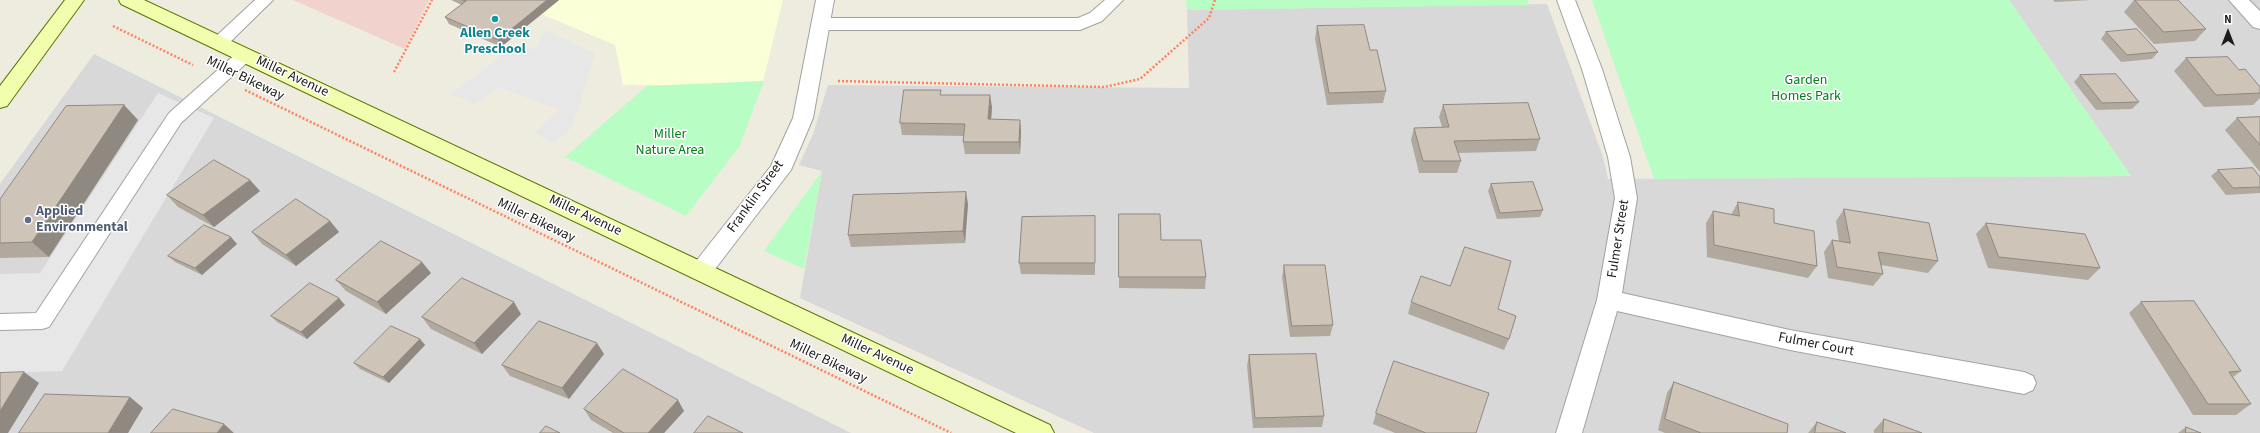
<!DOCTYPE html>
<html>
<head>
<meta charset="utf-8">
<style>
	body { margin:0 }
	#map { position:relative; width:2260px; height:433px; overflow:hidden; background:#eeebdf; font-family:"Source Sans 3",sans-serif }
	canvas { display:block }
	.north { position:absolute; left:2208px; top:12px; width:40px; height:40px; -webkit-text-stroke:3px #fff; paint-order:stroke; rotate:0deg; font-size:11px; font-weight:700; line-height:16px; text-align:center; color:#1b1b1b }
	.north::after { content:''; display:block; margin:auto; width:14px; height:18px; background:#1b1b1b; clip-path:polygon(50% 0,100% 100%,50% 72%,0 100%) }
</style>
</head>
<body>
<div id="map">
<canvas width="2260" height="433"></canvas>
<div class="north">N</div>
</div>
<script>
const ctx = document.querySelector('canvas').getContext('2d');
ctx.lineJoin = 'round';
function fill(path, color) { ctx.fillStyle = color; ctx.fill(path, 'evenodd'); }
function trace(path, color, width, dash) { ctx.strokeStyle = color; ctx.lineWidth = width; ctx.lineCap = dash ? 'butt' : 'round'; ctx.setLineDash(dash || []); ctx.stroke(path); }
function write(font, color, halo, rows, align = 'center') {
  ctx.font = font + ' "Source Sans 3",sans-serif'; ctx.lineWidth = 3; ctx.setLineDash([]); ctx.textBaseline = 'middle'; ctx.strokeStyle = halo; ctx.fillStyle = color; for (const [text, x, y, turn = 0] of rows) {
    ctx.save(); ctx.translate(x, y); ctx.rotate((+turn || 0) * Math.PI / 180); ctx.textAlign = isNaN(turn) ? turn : align; if (halo) ctx.strokeText(text, 0, 0); ctx.fillText(text, 0, 0); ctx.restore();
  }
}
fill(new Path2D(`
	M2009,0H2260V433H1094L800,298L822,171L799,165L813,134L828,85L1189,88L1187,10L1547,4L1603,157L1608,179L2131,176Z
	M94,54L851,433H0V184Z`), '#d9d8d8');
fill(new Path2D(`
	M293,0H429L405,49Z`), '#f1d2cc');
fill(new Path2D(`
	M559,0H783L762,86L623,85L615,45L541,14Z`), '#faffd7');
fill(new Path2D(`
	M1186,0H1527L1529,5L1187,10Z
	M1592,0H2009L2131,176L1654,179Z
	M764,81L739,147L686,216L565,157L647,86Z
	M822,171L804,269L764,251Z`), '#b7fdc4');
fill(new Path2D(`
	M546,30L595,54L572,127L555,143L534,133L560,110L499,87L475,104L451,94L503,55L536,48Z
	M158,93L214,118L62,371L0,373V274L40,273Z`), '#e7e7e7');
const service = new Path2D(`
	M255,0H273L225,47L219,49L213,47L211,43L213,39Z
	M1105,0H1123L1102,21L1080,30H820L814,28L812,24L814,20L820,18H1078L1090,13Z
	M245,49L251,51L253,55L251,59L181,123L49,327L42,329L0,330V314L36,313L169,113L239,51Z`);
const minor = new Path2D(`
	M816,0H834L813,118L791,170L709,277L701,280L693,277L690,271L693,265L771,166L793,118Z
	M1557,0H1575L1602,69L1630,157L1637,198L1622,293L1790,330L2024,372L2033,376L2036,383L2033,390L2024,394L1790,350L1617,311L1582,433H1556L1597,300L1615,198L1608,157L1582,69Z
	M2229,0H2249L2260,11V29L2253,27Z`);
const secondary = new Path2D(`
	M65,0H84L7,106L0,108V86Z
	M119,0H144L1050,425L1054,433H1016L121,4Z`);
trace(service, '#a2a2a2', 2);
trace(minor, '#a2a2a2', 2);
trace(secondary, '#5a7400', 2);
trace(new Path2D(`
	M113,26L193,65
	M394,72L432,0
	M838,81L1104,87L1140,79L1209,18L1215,0
	M245,90L951,433`), '#ff825f', 2.5, [2, 2]);
fill(service, '#fff');
fill(minor, '#fff');
fill(secondary, '#f1fead');
fill(new Path2D(`
	M451,0H559L501,47L449,24L445,17L462,5Z
	M2053,0H2091L2055,2Z
	M2134,0H2178L2206,29L2195,41L2154,44L2124,12Z
	M1317,26L1370,50L1386,91L1383,103L1327,105L1315,39Z
	M2106,32L2158,52L2152,59L2121,62L2101,39Z
	M2186,58L2239,70L2260,87V98L2253,105L2204,107L2174,71Z
	M2080,75L2139,102L2132,109L2096,110L2074,82Z
	M942,95L992,107L991,120H1020L1021,132L1020,154H965L963,142L964,136L902,135L900,123Z
	M124,105L138,120L49,257L0,258V199Z
	M1443,105L1540,139L1536,151L1458,153L1461,161L1457,173H1419L1411,140L1414,128L1442,127L1439,117Z
	M2260,117V172L2225,130L2237,118Z
	M2218,170L2260,177V193L2226,195L2211,176Z
	M1491,184L1543,210L1540,217L1497,219L1488,191Z
	M260,191L214,227L178,207L167,195Z
	M1738,202L1774,223L1817,266L1808,278L1707,257L1706,223L1713,211L1731,215Z
	M968,204L965,243L851,247L848,235Z
	M1844,209L1938,261L1928,273L1881,265L1883,274L1873,286L1828,278L1824,252L1832,240L1839,242L1836,221Z
	M1119,214L1161,240L1206,277L1205,289L1119,288Z
	M1095,216V275L1021,274L1019,263Z
	M330,221L339,232L296,266L262,244L252,232Z
	M1986,223L2100,268L2088,280L1988,268L1976,234Z
	M237,244L202,275L175,262L168,256Z
	M1284,265L1333,325L1330,336L1290,337L1282,277Z
	M431,273L386,314L346,291L336,280Z
	M1411,302L1509,339L1504,350L1408,314Z
	M2141,302L2241,371L2233,377L2251,404L2236,415H2193L2129,313Z
	M345,305L307,339L277,322L271,316Z
	M521,314L482,354L431,329L422,317Z
	M420,339L425,345L389,383L360,369L354,363Z
	M604,354L569,399L510,376L502,365Z
	M1249,355L1324,416L1322,427L1253,428L1247,366Z
	M1674,382L1787,433H1665L1658,430L1667,393Z
	M584,409L684,411L664,433H613L591,420Z
	M1376,413L1476,433H1395L1373,424Z
	M1884,419L1922,433H1874V430Z
	M1817,422L1846,433H1808Z
	M2186,427L2201,433H2178Z`), '#b1a99e');
fill(new Path2D(`
	M547,0H559L501,47L498,40Z
	M990,95L992,107L990,132L988,119Z
	M124,105L138,120L49,257L32,242Z
	M1020,120L1021,132L1020,154L1019,142Z
	M250,180L260,191L214,227L203,215Z
	M966,192L968,204L965,243L963,231Z
	M330,221L339,232L296,266L286,255Z
	M231,237L237,244L202,275L195,268Z
	M422,262L431,273L386,314L377,302Z
	M339,298L345,305L307,339L301,332Z
	M514,302L521,314L482,354L474,343Z
	M420,339L425,345L389,383L383,377Z
	M597,343L604,354L569,399L562,388Z
	M24,372L39,383L8,433H0V411Z
	M130,397L143,408L128,433H108Z
	M678,400L684,411L664,433H648Z
	M224,424L234,433H217Z`), '#908981');
const building = new Path2D(`
	M463,0H547L498,40L445,17L466,1Z
	M2135,0H2178L2206,29L2164,32Z
	M1364,25L1370,50H1377L1386,91L1329,93L1317,26Z
	M2137,29L2158,52L2127,55L2106,32Z
	M2228,57L2239,70L2245,69L2260,87V93L2216,95L2186,58Z
	M2116,74L2139,102L2102,103L2080,75Z
	M904,90H941L940,95H990L988,119L1020,120L1019,142H963L965,124L900,123Z
	M1528,103L1540,139L1454,141L1461,161H1423L1414,128L1449,127L1443,105Z
	M124,105L32,242L0,243V199L66,106Z
	M2260,117V145L2237,118Z
	M214,160L250,180L203,215L167,195Z
	M2253,168L2260,177V187L2233,188L2218,170Z
	M1533,182L1543,210L1500,213L1491,184Z
	M966,192L963,231L848,235L853,195Z
	M296,199L330,221L286,255L252,232Z
	M1738,202L1774,209V223L1814,231L1817,266L1714,245L1713,211L1739,216Z
	M1844,209L1929,223L1938,261L1878,252L1883,274L1837,267L1832,240L1850,243Z
	M1119,214H1160L1161,240H1201L1206,277H1119Z
	M1095,216V263H1019L1022,217Z
	M1986,223L2085,234L2100,268L1999,257Z
	M204,225L231,237L195,268L168,256Z
	M381,241L422,262L377,302L336,280Z
	M1465,247L1511,261L1498,309L1516,316L1509,339L1411,302L1421,276L1450,286Z
	M1284,265H1325L1333,325L1292,326Z
	M462,278L514,302L474,343L422,317Z
	M310,283L339,298L301,332L271,316Z
	M2194,301L2241,371L2229,372L2251,404H2208L2141,302Z
	M539,321L597,343L562,388L502,365Z
	M391,326L420,339L383,377L354,363Z
	M1316,354L1324,416L1255,418L1249,355Z
	M1394,361L1489,393L1476,433H1426L1376,413Z
	M623,369L678,400L648,433H624L584,409Z
	M24,372L0,411V373Z
	M1674,382L1788,424L1787,433H1701L1665,419Z
	M45,394L130,397L108,433H19Z
	M173,409L224,424L217,433H151Z
	M708,416L743,433H694Z
	M1884,419L1922,433H1883Z
	M1817,422L1846,433H1815Z
	M546,426L560,433H540Z
	M2186,427L2201,433H2186Z`);
fill(building, '#cec4b8');
trace(building, '#908981', 1);
for (const [x, y, r, color] of [
	[495,19,4,"#0f9aa8"],
	[28,220,4,"#5c6f8a"]
]) { const dot = new Path2D(); dot.arc(x, y, r, 0, 2 * Math.PI); ctx.fillStyle = color; ctx.fill(dot); trace(dot, '#fff', 1.5); }
write('bold 14px', '#0d838f', '#fff', [
	["Allen Creek",495,34],
	["Preschool",495,50]
]);
write('14px', '#1b1b1b', '#fff', [
	["Miller Avenue",292,77,25],
	["Miller Bikeway",245,79,26],
	["Franklin Street",756,197,-54],
	["Miller Avenue",585,216,25],
	["Miller Bikeway",536,221,26],
	["Fulmer Street",1619,239,-81],
	["Fulmer Court",1816,345,11],
	["Miller Avenue",877,355,25],
	["Miller Bikeway",828,362,26]
]);
write('14px', '#037f1b', '#fff', [
	["Garden",1806,81],
	["Homes Park",1806,97],
	["Miller",670,135],
	["Nature Area",670,151]
]);
write('bold 14px', '#4e5e75', '#fff', [
	["Applied",36,212],
	["Environmental",36,228]
], 'left');
</script>
</body>
</html>
